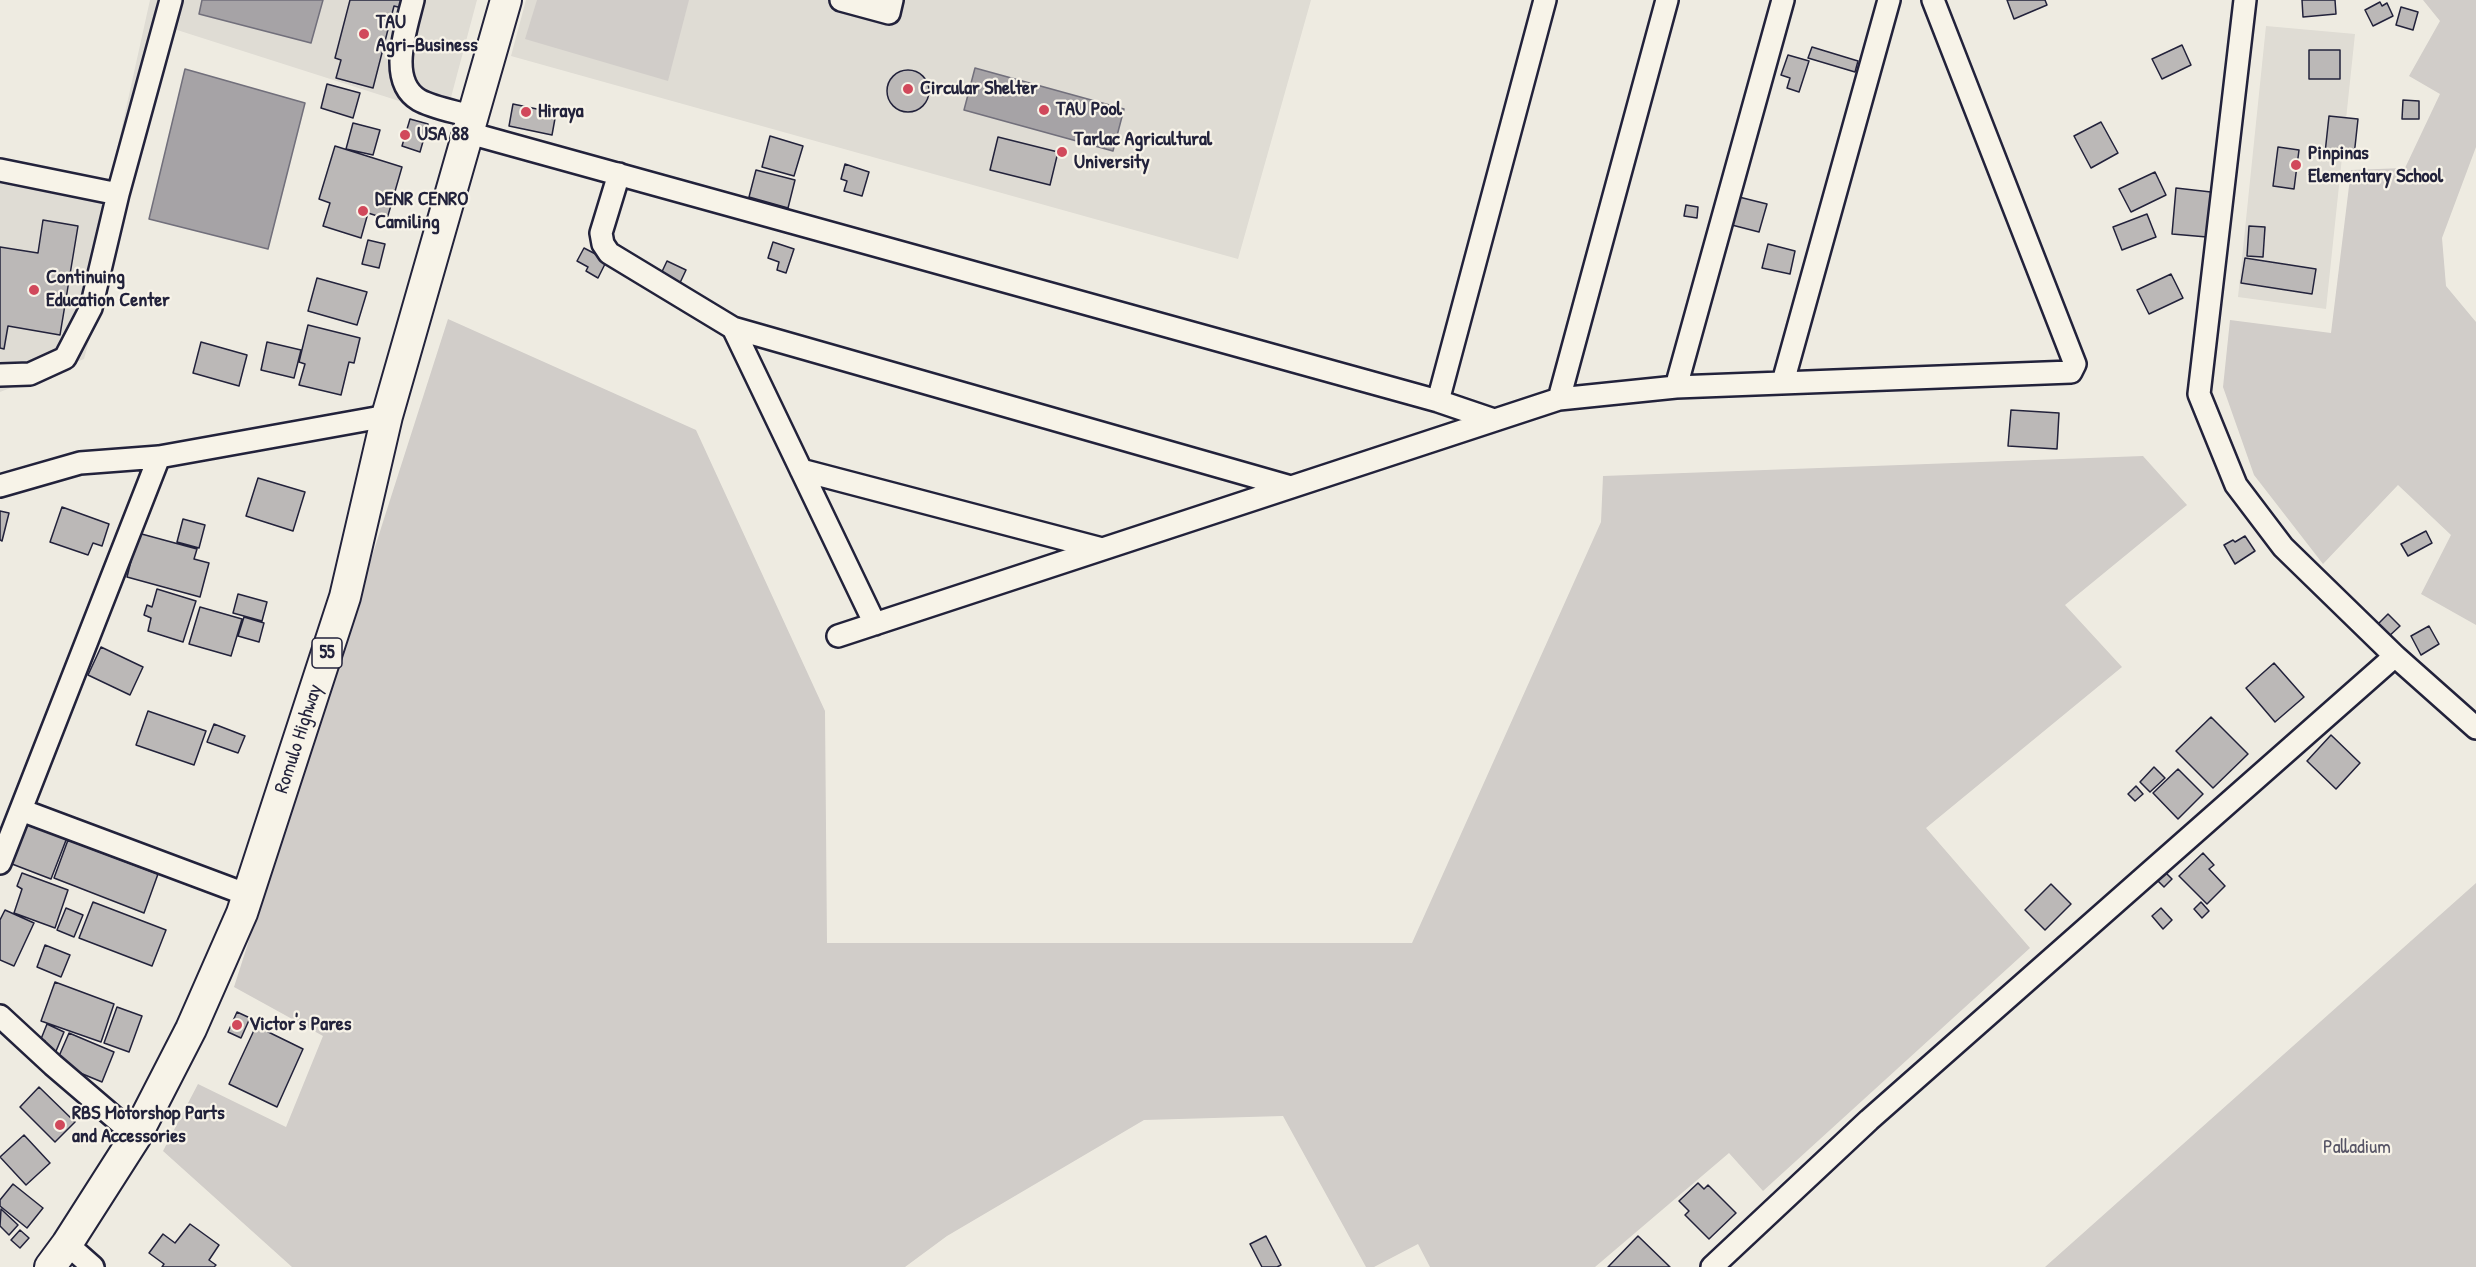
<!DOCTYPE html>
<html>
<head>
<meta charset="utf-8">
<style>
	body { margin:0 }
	canvas { display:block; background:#eeebe1 }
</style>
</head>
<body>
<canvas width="2476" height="1267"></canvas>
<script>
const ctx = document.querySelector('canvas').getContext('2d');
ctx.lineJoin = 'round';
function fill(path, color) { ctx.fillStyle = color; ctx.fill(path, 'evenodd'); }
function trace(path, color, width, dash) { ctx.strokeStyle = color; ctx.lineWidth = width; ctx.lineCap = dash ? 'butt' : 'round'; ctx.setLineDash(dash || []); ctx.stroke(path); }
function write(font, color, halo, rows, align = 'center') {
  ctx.font = font + ' "Patrick Hand",sans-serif'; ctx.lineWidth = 4.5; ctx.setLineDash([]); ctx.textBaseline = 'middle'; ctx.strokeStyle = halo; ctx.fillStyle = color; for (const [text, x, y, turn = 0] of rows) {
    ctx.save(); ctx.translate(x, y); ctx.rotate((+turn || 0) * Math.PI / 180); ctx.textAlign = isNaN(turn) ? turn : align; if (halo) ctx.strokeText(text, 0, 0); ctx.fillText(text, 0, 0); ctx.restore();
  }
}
fill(new Path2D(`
	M150,0H477L446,116L174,29L84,359L0,392V158L110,181Z
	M526,0H1311L1238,259L511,56Z
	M2266,26L2355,34L2326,309L2238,297Z`), '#dfdcd4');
fill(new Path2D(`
	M537,0H689L668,81L525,39Z
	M2423,0H2476V147L2442,238L2446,286L2476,322V625L2421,594L2451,535L2398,485L2323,564L2254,475L2223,387L2230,320L2331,333L2351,170L2405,168L2440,94L2409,76L2440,21Z
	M448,319L696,430L825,711L827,943H1412L1601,522L1603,476L2143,456L2187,505L2065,605L2122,667L1926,828L2030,948L1763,1191L1729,1153L1595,1267H1430L1418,1244L1374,1267H1366L1283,1116L1144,1120L947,1236L905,1267H292L163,1151L198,1084L286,1127L323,1036L234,987Z
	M2476,883V1267H2045Z`), '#d1cdc9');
const water = new Path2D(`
	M202,0H323L311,43L199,14Z
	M975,68L1124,109L1113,151L964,110Z
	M185,69L305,103L268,249L149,219Z`);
fill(water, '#a6a3a6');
trace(water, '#716f7b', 1.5);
const building = new Path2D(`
	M350,0H408L406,9L394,6L373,88L336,78L341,60L335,58Z
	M2007,0H2045L2047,5L2014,19Z
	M2302,0H2335L2336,14L2303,17Z
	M2380,2L2382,6L2387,3L2393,16L2373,26L2365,10Z
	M2401,7L2418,12L2413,30L2396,25Z
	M2182,45L2191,65L2162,79L2152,59Z
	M1812,47L1858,61L1855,72L1808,58Z
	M2309,50H2340V79H2309Z
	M1788,55L1809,61L1799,92L1787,88L1790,78L1781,75Z
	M887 91a21 21 0 1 1 42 0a21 21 0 1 1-42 0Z
	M327,84L360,93L353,118L321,108Z
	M2403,100L2419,101V119H2402Z
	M513,104L556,113L552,135L509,126Z
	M2329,116L2358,119L2354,156L2325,153Z
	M410,119L428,124L420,152L402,146Z
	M2101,122L2118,153L2091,168L2074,136Z
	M353,123L380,130L373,155L346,149Z
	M770,136L803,146L794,176L762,167Z
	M998,137L1058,152L1050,185L990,170Z
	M335,146L402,167L387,219L368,213L361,238L323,226L330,203L319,199Z
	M2278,147L2299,150L2294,189L2273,186Z
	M845,164L869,172L862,196L844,191L847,181L841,179Z
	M756,170L795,180L788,208L749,197Z
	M2155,172L2166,195L2131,212L2119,189Z
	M2176,188L2211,192L2207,237L2172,234Z
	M1735,196L1767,204L1759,232L1728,224Z
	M1686,205L1698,207L1697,218L1684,216Z
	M2147,214L2156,237L2122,250L2113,227Z
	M43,220L78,226L60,335L8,326L4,349L0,348V247L38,253Z
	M2249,226L2265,227L2263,257L2247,256Z
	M368,240L385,244L379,268L362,264Z
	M773,242L794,249L786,273L777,270L779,262L768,258Z
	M1768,244L1795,251L1790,274L1762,268Z
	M584,248L607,260L598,278L586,271L588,267L577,261Z
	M2245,258L2316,269L2312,294L2241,283Z
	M667,261L686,270L678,287L659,278Z
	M2171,274L2183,298L2149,314L2137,290Z
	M317,278L367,292L357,325L308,311Z
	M308,325L360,338L354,363L349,362L341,395L299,385L305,364L299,362Z
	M201,342L247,355L239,386L193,373Z
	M267,342L301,350L294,378L261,370Z
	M2011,410L2059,413L2057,449L2008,446Z
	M258,478L305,492L293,531L246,516Z
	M62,507L109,524L102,546L93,543L88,555L50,542Z
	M0,511L9,513L2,541L0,540Z
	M183,519L205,525L199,548L177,542Z
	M2426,531L2432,543L2408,556L2401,544Z
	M138,533L197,549L194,559L209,563L200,597L127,577Z
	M2245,536L2255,551L2235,564L2224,545L2233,540L2235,542Z
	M157,589L196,601L183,642L148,631L151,618L144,615L147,605L152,607Z
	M238,594L267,602L262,621L233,613Z
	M200,607L242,619L231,656L189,644Z
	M2388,614L2400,626L2387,638L2376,626Z
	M244,617L264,623L259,642L238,636Z
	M2429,626L2439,644L2421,655L2411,636Z
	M101,647L143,667L130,695L88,675Z
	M2274,663L2304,697L2275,722L2246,688Z
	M148,711L206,731L194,765L136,745Z
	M2211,717L2248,754L2213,788L2176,751Z
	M214,724L245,736L238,753L207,742Z
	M2331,735L2360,763L2336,789L2307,761Z
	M2154,767L2165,778L2150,792L2140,782Z
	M2178,769L2203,794L2178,819L2153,793Z
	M2136,786L2143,794L2135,801L2128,794Z
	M28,820L68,835L51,879L12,864Z
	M68,840L158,874L144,913L54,878Z
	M2203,853L2214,865L2209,869L2225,886L2207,904L2179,876Z
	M2163,870L2172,879L2164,887L2155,878Z
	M22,873L68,890L55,928L14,913L22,889L17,886Z
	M2051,884L2071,904L2045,930L2025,910Z
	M93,902L166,930L152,966L79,938Z
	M2201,902L2209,911L2202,918L2194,909Z
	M66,908L83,915L74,937L57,930Z
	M2161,908L2172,920L2163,929L2152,916Z
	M5,910L34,923L14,966L0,960V920Z
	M45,945L70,955L61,977L37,967Z
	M55,982L114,1004L101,1042L41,1021Z
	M117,1007L142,1016L129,1052L104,1043Z
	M237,1012L250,1018L241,1038L228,1032Z
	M47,1024L64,1032L54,1056L41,1050L45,1041L41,1039Z
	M256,1026L303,1049L277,1107L229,1084Z
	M69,1033L114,1052L102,1082L56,1063Z
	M39,1087L75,1122L55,1142L20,1107Z
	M24,1135L50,1163L26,1185L0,1157Z
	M1698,1183L1704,1189L1708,1185L1736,1213L1709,1239L1685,1215L1689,1211L1679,1201Z
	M13,1184L43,1208L27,1228L0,1206V1200Z
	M1,1209L18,1225L9,1235L0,1226Z
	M190,1224L219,1245L209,1260L216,1265L214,1267H162L164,1264L149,1253L163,1234L175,1243Z
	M20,1230L29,1238L20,1248L11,1240Z
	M1266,1236L1281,1265L1277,1267H1262L1250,1244Z
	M1638,1236L1670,1267H1608Z`);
fill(building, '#bbb8b7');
trace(building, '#22223b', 1.5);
const minor = new Path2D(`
	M413,0C406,29 387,81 419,100C433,108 458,112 473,117
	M841,0L889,13L892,0
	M469,133L1438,401L1494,420
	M0,170L118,194
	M619,174L601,233L603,244L609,253L733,328L1291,487
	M733,328L875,624
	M0,375L30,374L65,358L91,308L118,194L171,0
	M1783,382L1889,0
	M1676,387L1783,0
	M1559,399L1667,0
	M1438,401L1545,0
	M801,470L1102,549
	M0,486L80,463L159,457L387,416
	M838,636L1559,399L1676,387L2071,372L2075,364L1933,0
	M2395,656L2476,728
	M21,810L248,895
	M0,863L159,457
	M0,1016L53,1065L136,1136
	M67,1244L93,1267
	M1712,1267L1869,1120L2395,656L2283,547L2236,485L2199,394L2245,0`);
const highway = new Path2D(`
	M50,1267L67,1244L136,1136L191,1029L242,913L345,597L387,416L506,0`);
trace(minor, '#22223b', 26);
trace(highway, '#22223b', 34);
trace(minor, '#f7f3e8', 21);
trace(highway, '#f7f3e8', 30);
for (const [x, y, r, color] of [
	[364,34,6,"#d1495b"],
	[908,89,6,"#d1495b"],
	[1044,110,6,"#d1495b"],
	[526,112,6,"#d1495b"],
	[405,135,6,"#d1495b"],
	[1062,152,6,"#d1495b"],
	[2296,165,6,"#d1495b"],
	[363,211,6,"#d1495b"],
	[34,290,6,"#d1495b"],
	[237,1025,6,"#d1495b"],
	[60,1125,6,"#d1495b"]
]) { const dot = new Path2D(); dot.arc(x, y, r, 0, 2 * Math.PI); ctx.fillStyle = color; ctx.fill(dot); trace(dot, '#f7f3e8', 2); }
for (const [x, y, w] of [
	[327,653,30]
]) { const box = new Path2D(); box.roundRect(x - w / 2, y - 15, w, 30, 4.5); ctx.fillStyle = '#f7f3e8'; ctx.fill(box); trace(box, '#22223b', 1.5); }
write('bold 18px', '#22223b', null, [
	["55",327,653]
]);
write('bold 20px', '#22223b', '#f7f3e8', [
	["TAU",376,23],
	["Agri-Business",376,46],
	["Circular Shelter",920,89],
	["TAU Pool",1056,110],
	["Hiraya",538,112],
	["USA 88",417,135],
	["Tarlac Agricultural",1074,140],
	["University",1074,163],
	["Pinpinas",2308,154],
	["Elementary School",2308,177],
	["DENR CENRO",375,200],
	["Camiling",375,223],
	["Continuing",46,278],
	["Education Center",46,301],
	["Victor's Pares",249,1025],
	["RBS Motorshop Parts",72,1114],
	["and Accessories",72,1137]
], 'left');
write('20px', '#22223b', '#f7f3e8', [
	["Romulo Highway",299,739,-72]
]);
write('20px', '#575566', '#f7f3e8', [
	["Palladium",2357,1148]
]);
</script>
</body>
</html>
